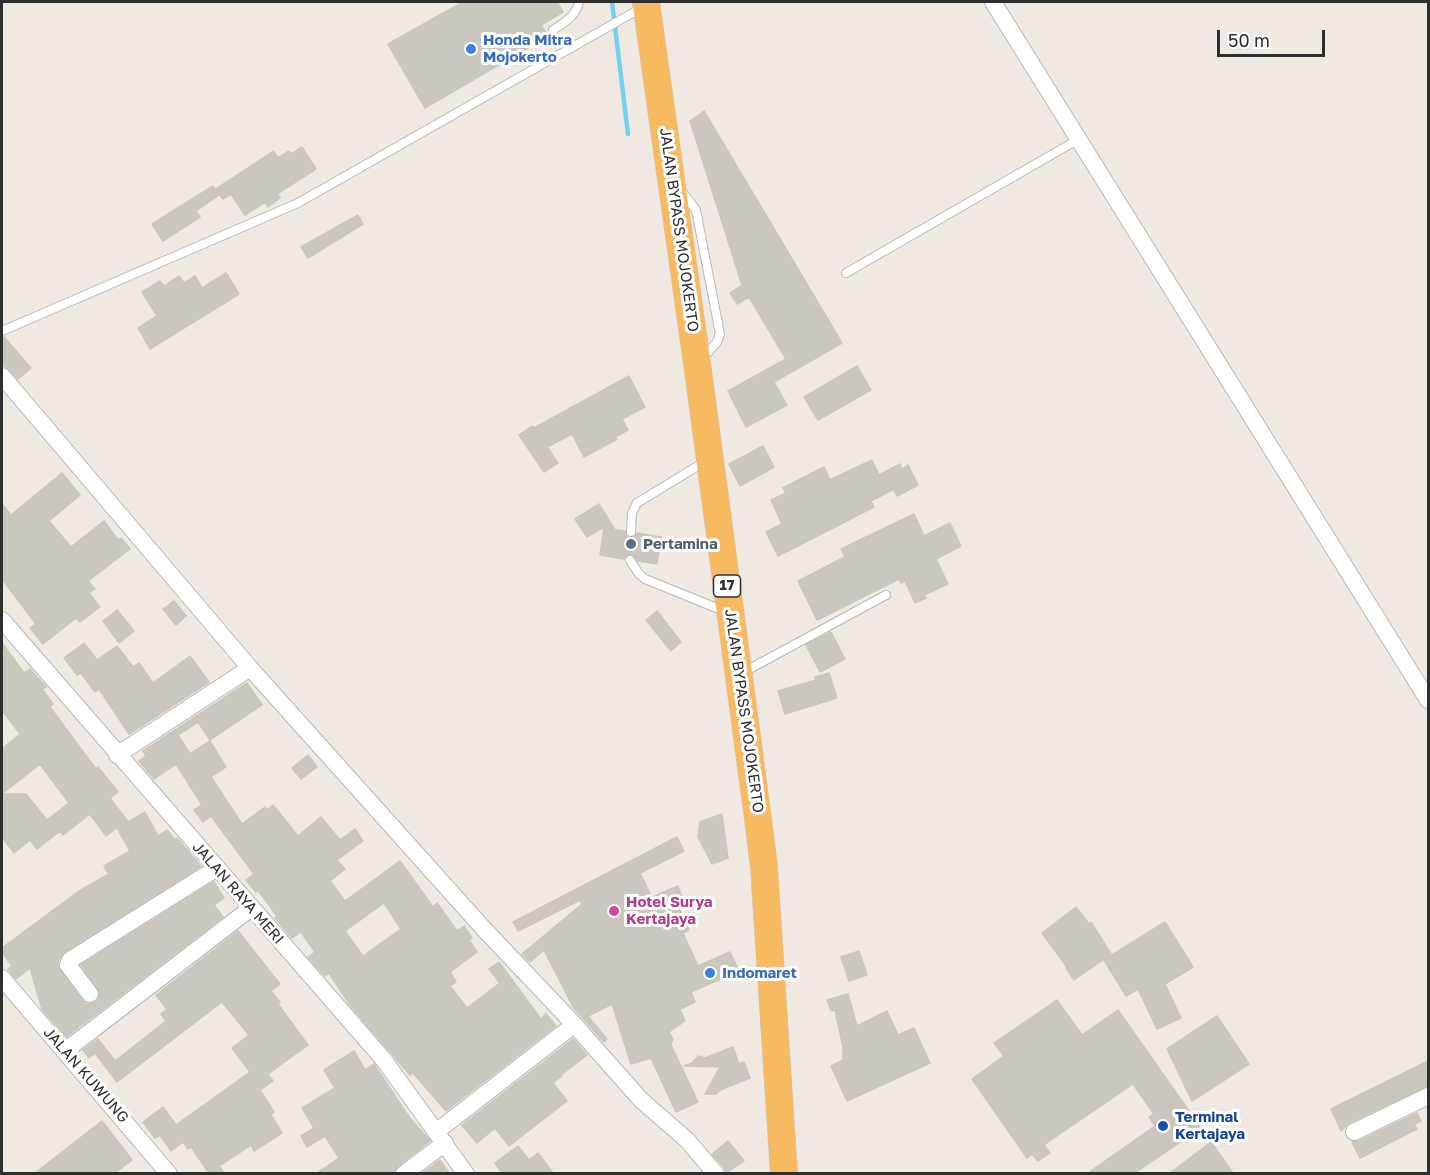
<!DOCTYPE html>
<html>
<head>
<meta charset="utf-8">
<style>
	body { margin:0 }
	#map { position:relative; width:1430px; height:1175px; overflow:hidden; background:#efe9e1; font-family:"Golos Text",sans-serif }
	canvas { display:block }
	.frame { position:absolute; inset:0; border:3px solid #2e2e2e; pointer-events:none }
	.scale { position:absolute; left:1217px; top:30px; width:108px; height:27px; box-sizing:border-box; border:3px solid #2e2e2e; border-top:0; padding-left:8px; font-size:18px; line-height:21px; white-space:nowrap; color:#2e2e2e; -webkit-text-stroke:4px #fff; paint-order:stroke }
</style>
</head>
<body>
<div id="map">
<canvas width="1430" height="1175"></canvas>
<div class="frame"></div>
<div class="scale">50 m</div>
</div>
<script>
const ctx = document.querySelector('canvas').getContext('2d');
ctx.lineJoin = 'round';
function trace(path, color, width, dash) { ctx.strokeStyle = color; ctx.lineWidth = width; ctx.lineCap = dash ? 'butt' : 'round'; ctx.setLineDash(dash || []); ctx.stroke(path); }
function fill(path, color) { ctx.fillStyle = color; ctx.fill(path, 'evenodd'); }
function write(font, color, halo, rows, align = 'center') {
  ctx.font = font + ' "Golos Text",sans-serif'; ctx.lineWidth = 6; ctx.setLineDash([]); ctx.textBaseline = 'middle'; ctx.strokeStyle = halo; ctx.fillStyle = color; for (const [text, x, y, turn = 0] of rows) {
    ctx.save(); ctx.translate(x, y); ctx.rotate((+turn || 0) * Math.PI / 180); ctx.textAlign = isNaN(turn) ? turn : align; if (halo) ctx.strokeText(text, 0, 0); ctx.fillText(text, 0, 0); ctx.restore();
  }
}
trace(new Path2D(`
	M612,2L628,134`), '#75cff0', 4.5);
const building = new Path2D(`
	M463,2H557L563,12L541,25L548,36L425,108L388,44Z
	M704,111L842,343L774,382L787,405L746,427L728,391L786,359L749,297L737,304L730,293L742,285L690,121Z
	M302,147L316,169L277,194L280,198L268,207L265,202L245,215L231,194L223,199L216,189L274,151L278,158L289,151L291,154Z
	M213,186L219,195L196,211L200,217L163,241L152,224Z
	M358,215L363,224L308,258L301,247Z
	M226,273L239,294L150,349L138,328L157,316L142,292L160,281L164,286L179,276L184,283L195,276L202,288Z
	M2,337H4L31,368L18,379L2,363Z
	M857,366L871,390L818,420L804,397Z
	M629,376L645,407L622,419L628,430L615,437L617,439L584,457L572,434L547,447L558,463L544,472L519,435L532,426L534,428Z
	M763,446L774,467L740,486L729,464Z
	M872,460L879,475L900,464L902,469L908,465L918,485L897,496L894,489L871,501L874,507L778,556L766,532L782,524L771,500L786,493L783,488L824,467L830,480Z
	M62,473L80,495L49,521L71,547L104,521L118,540L121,538L130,549L88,581L95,589L89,593L100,607L80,622L76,618L43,644L30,628L36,624L2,579V504L11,515Z
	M599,504L615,530L625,531L628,538H633L637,533L661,537L657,564L638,561L630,554L626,555L624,559L600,555L604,527L587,537L575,519Z
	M914,514L924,536L950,523L961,546L936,559L948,584L924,595L926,598L915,603L905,581L901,583L899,579L817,620L798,581L845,557L841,549Z
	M174,601L186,616L176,625L163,609Z
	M117,610L134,631L119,643L103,621Z
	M657,611L681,642L671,651L646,620Z
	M831,632L845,659L820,672L806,645Z
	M2,643L24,673L30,669L46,687L42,689L53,704L50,707L96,769L98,767L118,792L110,798L128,822L145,812L158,836L167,830L175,840L177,838L201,866L64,952L58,961V967L82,1000L86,1004H92L97,1002L100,993L81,965L214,882L224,898L214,905L223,917L66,1037L42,1009L30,968L16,979L8,969L12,966L2,952V948L79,891L109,874L104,866L130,851L117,828L106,836L90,814L63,835L60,831L37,849L30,840L14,853L2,837V749L20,734L2,710ZM40,764L69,803L47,820L26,794H2Z
	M84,643L97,660L117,646L133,667L139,663L153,683L190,656L209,682L129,734L99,689L95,692L81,673L77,675L64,658Z
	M829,673L837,698L785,714L778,691L816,680L815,677Z
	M247,683L262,705L210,740L198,722L178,735L190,754L210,741L226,767L211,777L242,824L265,807L267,810L273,805L298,836L321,817L340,840L355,829L363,841L337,860L345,869L330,881L345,901L400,861L433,907L437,903L457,931L464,926L472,938L469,940L477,952L450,972L456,982L450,986L467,1008L500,983L489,969L499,962L541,1019L546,1014L556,1026L446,1111L413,1073L410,1075L350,1005L329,973L325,976L308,957L315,952L301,932L292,938L275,918L277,916L258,890L256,892L246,880L254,874L211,816L203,822L194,810L202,805L176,764L154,779L139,761L146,756L143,751ZM384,903L401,929L363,956L345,931Z
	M308,755L317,767L301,779L292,768Z
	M722,814L728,858L712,864L698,837L700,822Z
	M677,837L684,851L640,873L652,897L678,886L682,897L679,898L682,906L679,908L689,930L683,933L698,966L730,952L739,971L691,992L695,1002L680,1009L685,1021L669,1032L673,1039L671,1045L698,1102L676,1112L651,1058L631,1064L612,1004L588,1016L607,1039L604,1042L573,1007L544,950L530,962L522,954L582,904L580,900L518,931L513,922Z
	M1076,907L1089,924L1091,922L1111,954L1074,980L1066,968L1067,967L1042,933Z
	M1165,922L1193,967L1165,984L1181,1018L1157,1029L1138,989L1126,996L1104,960Z
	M238,931L280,984L271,991L280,1002L278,1004L308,1045L268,1074L273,1081L260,1090L274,1112L271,1115L282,1133L254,1151L251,1145L219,1166L224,1173H209L191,1147L188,1149L183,1142L171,1151L160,1135L155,1138L143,1122L163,1107L176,1125L250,1072L232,1048L249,1035L222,1002L117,1082L95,1053L89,1058L83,1050L98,1039L115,1061L166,1021L161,1014L167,1009L156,995Z
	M859,951L867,975L849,981L841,957Z
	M848,994L857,1026L887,1011L898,1035L914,1028L930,1063L847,1101L831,1066L843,1060V1047L835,1010L831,1011L827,1000Z
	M1057,1000L1082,1035L1118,1010L1201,1128L1135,1173H1088L1155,1126L1149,1117L1154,1114L1133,1084L1048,1142L1044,1145L1050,1153L1038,1161L1032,1154L1027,1158L972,1079L1004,1056L994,1043Z
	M1217,1016L1249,1064L1192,1101L1167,1049Z
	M573,1039L587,1055L561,1075L562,1076L553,1083L567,1101L509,1146L495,1128L477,1143L462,1125Z
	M733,1047L739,1064L744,1062L750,1078L720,1090L716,1094H705L720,1067L684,1066L692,1063L698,1056L705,1058Z
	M354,1051L365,1070L374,1064L376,1067L409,1117L430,1141L398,1166L394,1173H317L339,1158L325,1136L307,1147L301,1136L314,1128L302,1108L335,1088L324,1070Z
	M1428,1061V1086L1349,1123L1341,1131L1331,1109Z
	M1417,1113L1421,1121L1414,1124L1417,1129L1360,1158L1352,1142L1359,1141Z
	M102,1121L132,1160L115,1173H35Z
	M728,1141L744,1161L726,1173L724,1167L712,1154Z
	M1211,1142L1233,1173H1170Z
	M518,1146L529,1160L538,1153L553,1173H502L495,1163Z
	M440,1160L449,1173H423Z`);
fill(building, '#cbc7bf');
trace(building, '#cbc5ba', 1.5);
const service = new Path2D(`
	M553,30C565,22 576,16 579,2
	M681,190L696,210L720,334L717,342L703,358
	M846,273L1079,139
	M2,331L298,203L643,7
	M631,532L632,513L637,503L706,461
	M630,560L639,574L645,579L724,611
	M742,673L886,595`);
const minor = new Path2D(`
	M993,2L1428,700
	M2,376L250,668L483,928L572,1022L641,1100L687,1140L716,1174
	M2,620L384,1060L466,1174
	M117,755L250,668
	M2,978L169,1174
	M90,994L68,965L70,960L217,868
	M65,1051L251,908
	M436,1132L566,1031
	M1354,1132L1428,1096
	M404,1174L445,1143`);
const trunk = new Path2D(`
	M646,2L697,363L758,819L764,867L784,1174`);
trace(service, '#b4b7c1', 10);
trace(minor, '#b4b7c1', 18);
trace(trunk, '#c9c9c9', 28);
trace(service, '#fff', 8);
trace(minor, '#fff', 16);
trace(trunk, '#f8ba60', 27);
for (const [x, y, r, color] of [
	[471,49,6,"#3f7fe0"],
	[631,544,6,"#5c6f8a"],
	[614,911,6,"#d1479c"],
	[710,973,6,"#3f7fe0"],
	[1163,1126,6,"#1a4fb4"]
]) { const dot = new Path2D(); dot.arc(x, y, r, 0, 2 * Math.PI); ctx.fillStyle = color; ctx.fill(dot); trace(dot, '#fff', 2); }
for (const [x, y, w] of [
	[727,586,27]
]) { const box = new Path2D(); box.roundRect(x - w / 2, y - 11, w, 22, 4.5); ctx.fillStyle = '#fff'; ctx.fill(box); trace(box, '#2e2e2e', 1.5); }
write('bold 14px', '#2e2e2e', null, [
	["17",727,586]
]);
write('bold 15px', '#366cbe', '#fff', [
	["Honda Mitra",483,40],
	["Mojokerto",483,57],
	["Indomaret",722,973]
], 'left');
write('15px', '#2e2e2e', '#fff', [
	["JALAN BYPASS MOJOKERTO",679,230,82],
	["JALAN BYPASS MOJOKERTO",744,711,82],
	["JALAN RAYA MERI",238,893,49],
	["JALAN KUWUNG",86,1075,49]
]);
write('bold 15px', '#4e5e75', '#fff', [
	["Pertamina",643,544]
], 'left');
write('bold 15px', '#b23c85', '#fff', [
	["Hotel Surya",626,902],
	["Kertajaya",626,919]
], 'left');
write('bold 15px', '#164399', '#fff', [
	["Terminal",1175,1117],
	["Kertajaya",1175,1134]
], 'left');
</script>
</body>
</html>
